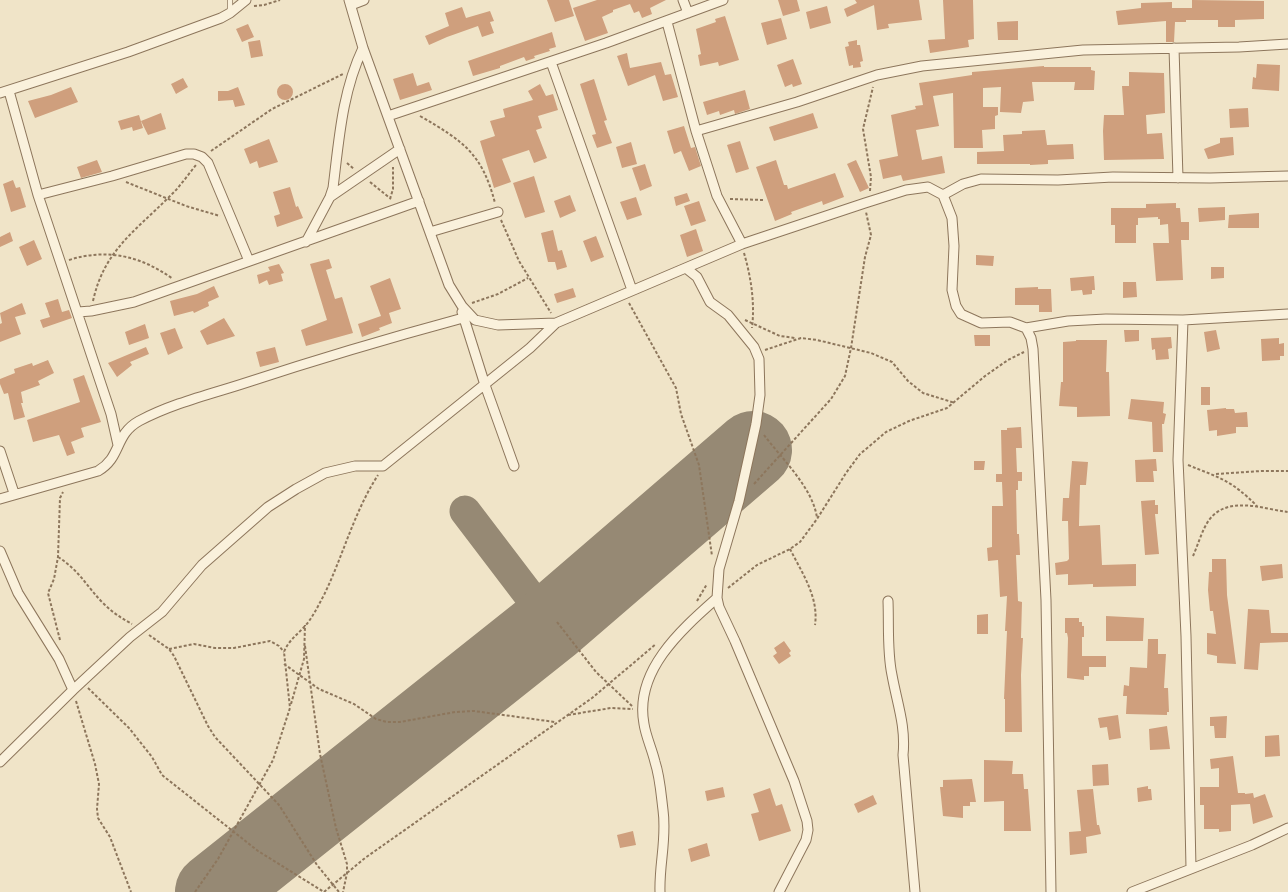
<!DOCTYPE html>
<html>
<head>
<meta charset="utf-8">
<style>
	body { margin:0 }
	canvas { display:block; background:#f0e4c8 }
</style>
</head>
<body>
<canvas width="1288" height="892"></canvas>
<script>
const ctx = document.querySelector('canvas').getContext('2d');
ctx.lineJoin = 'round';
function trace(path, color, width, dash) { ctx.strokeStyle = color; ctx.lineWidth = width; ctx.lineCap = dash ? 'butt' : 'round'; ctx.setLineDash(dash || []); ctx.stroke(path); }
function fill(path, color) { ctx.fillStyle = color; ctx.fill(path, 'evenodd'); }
trace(new Path2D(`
	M465,511L551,624`), '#968974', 31);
trace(new Path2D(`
	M214,892L551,624L753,450`), '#968974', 78);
fill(new Path2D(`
	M547,0H569L574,16L555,22Z
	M597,0H666L650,8L652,14L642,18L639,11L634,13L630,4L613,10V12L602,17L608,33L585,41L573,8Z
	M778,0H797L800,11L783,16Z
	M855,0H919L922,20L888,24L889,28L877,30L874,5L847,17L844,9L857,3Z
	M943,0H973L974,39L968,40L969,47L930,53L928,40L945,39Z
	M1192,0L1264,1V19L1235,20V27H1218V20H1186V22H1175L1174,42H1166V21L1118,25L1116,11L1141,8V3L1172,2V8H1192Z
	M827,6L831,23L810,29L806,12Z
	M462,7L466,18L490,11L494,21L490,22L494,33L482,37L478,26L447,37L429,45L425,36L449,26L445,13Z
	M725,16L739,60L719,66L718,62L700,66L698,55L701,54L696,29L716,22L715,19Z
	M781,18L787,39L767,45L761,23Z
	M1018,21V40H998L997,22Z
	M248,24L254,37L242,42L236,29Z
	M552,32L556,47L549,49L550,51L534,56L535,58L526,61L524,57L500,66V68L473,76L468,61Z
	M260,40L263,56L251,58L248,42Z
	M857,40V45H860L863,61L860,62L861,67L853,68V65L849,66L845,47L849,46L848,42Z
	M627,53L630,68L661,62L665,75L671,74L678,97L663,101L655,75L628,86L617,56Z
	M793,59L802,84L793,87L792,84L785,87L777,65Z
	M1257,64L1280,65L1279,91L1252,89L1253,77L1256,78Z
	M1044,66V67H1091V70L1095,71L1094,90H1074L1075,82H1032L1034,101L1023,102L1021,113L1000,112L1001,87L983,88V107H998V115L995,116V129L982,130L983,148H954L953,93L933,96L939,126L916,130L922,160L942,156L945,173L903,181L901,175L883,179L879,160L898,156L891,115L916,109L915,106L923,105L919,83L972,75V72Z
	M1129,72L1164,73L1165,113L1146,115L1147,134L1162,133L1164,159L1104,160L1103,131L1104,115H1124L1122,86H1129Z
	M413,73L417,86L429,82L432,90L400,100L393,79Z
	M183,78L188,87L176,94L171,84Z
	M594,79L607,120L604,121L612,143L597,148L592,135L596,134L580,84Z
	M540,84L546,96L553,94L558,110L538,116L542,128L536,130L547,158L534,163L529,150L502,159L511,182L494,188L480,141L495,136L490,121L505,117L503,109L533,100L528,91Z
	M277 92a8 8 0 1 1 16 0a8 8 0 1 1-16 0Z
	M71,87L78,102L35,118L28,101L51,95Z
	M238,87L245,105L235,107L233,100L218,101V91H228Z
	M745,90L750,109L735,114L734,110L720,115L719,111L707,115L703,102Z
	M1248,108L1249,127L1230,128L1229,109Z
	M161,113L166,129L148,135L141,121Z
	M813,113L818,128L774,141L769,127Z
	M139,115L143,128L133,131L132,127L121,130L118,121Z
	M684,126L691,148L695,147L701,166L689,171L681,151L674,154L667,131Z
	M1045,130L1047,145L1073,144L1074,159L1048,160V164L1030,165V164H977V152L1004,151L1003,135L1022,134V131Z
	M1233,137L1234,155L1208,159L1204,149L1220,143V138Z
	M269,139L278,162L259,168L257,161L250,164L244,149Z
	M740,141L749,169L736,173L727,145Z
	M631,142L637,164L622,168L616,147Z
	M97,160L102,172L81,178L77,167Z
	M776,160L784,185H787L788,189L835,173L844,197L823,205L822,201L791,212L792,214L775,221L756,167Z
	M856,160L869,188L860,192L847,164Z
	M645,164L652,186L640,191L632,168Z
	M534,176L545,212L525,218L513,183Z
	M13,180L16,188L20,187L26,207L11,212L3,184Z
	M290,187L296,207L298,206L303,218L277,227L274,216L280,214L273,192Z
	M687,193L690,201L676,206L674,197Z
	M570,195L576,211L560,218L554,201Z
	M636,197L642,215L627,220L620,202Z
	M699,201L706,221L691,226L684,206Z
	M1176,203V208H1180L1181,222H1189V240H1181L1183,280L1156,281L1153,243H1169L1168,224L1160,225V219H1158V217L1138,218V225H1136V243H1115V225H1111V208H1146V204Z
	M1225,207V220L1199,222L1198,208Z
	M1259,213V228H1228L1229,215Z
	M696,229L703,251L687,257L680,235Z
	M553,230L558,251L562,250L567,267L557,270L555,262H548L541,233Z
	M10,232L13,241L0,247V237Z
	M596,236L604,257L591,262L583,241Z
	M34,240L42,259L27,266L19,247Z
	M976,255L994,256L993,266L976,265Z
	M329,259L332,268L326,270L335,299L342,297L353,333L306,346L301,330L327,320L310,264Z
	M279,264L284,273L281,274L283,281L269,285L267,280L259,284L257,275L270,271L268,267Z
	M1211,267H1224V278L1211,279Z
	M1094,276L1095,290H1092V294L1083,295L1082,290L1071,291L1070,278Z
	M390,278L401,309L389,313L392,323L379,328L380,330L362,337L358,324L381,316L370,286Z
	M1123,282H1136L1137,297L1123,298Z
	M214,286L219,297L208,302L209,306L194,313L193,311L174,316L170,301L197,294Z
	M1038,287V289H1051L1052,312H1039V305H1015V288Z
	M573,288L576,297L557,303L554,294Z
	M58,299L62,312L69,310L72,318L43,328L40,320L50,317L45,303Z
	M22,303L26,314L15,317L21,334L0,342V324L2,323L0,313Z
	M224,318L235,336L207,345L200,331Z
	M145,324L149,338L129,345L125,332Z
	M175,328L183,348L168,355L160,333Z
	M1124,330H1139V341L1125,342Z
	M1216,330L1220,349L1207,352L1204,332Z
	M974,335H990V346H975Z
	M1171,337L1172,348L1168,349L1169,359L1156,360L1155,349L1152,350L1151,338Z
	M1279,338V344L1284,343V356H1280V360L1262,361L1261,339Z
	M1076,340H1107L1106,372H1109L1110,416L1077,417V407L1059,406L1061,382H1063V342L1076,341Z
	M146,347L149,354L130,362L132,365L117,377L108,363Z
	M275,347L279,362L260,367L256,352Z
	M48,360L54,373L38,381L40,385L21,392L23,403H21L25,417L14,420L8,393L4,394L0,384V379L15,373L14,369L32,363L33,366Z
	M84,375L101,422L81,428L84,437L71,442L75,453L67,456L59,435L33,442L27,420L80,402L73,379Z
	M1201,387H1210V405H1201Z
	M1131,399L1164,402L1163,413L1166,414L1164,424H1162L1163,452H1153L1152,422L1128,419Z
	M1226,408V409H1234L1235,413L1247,412L1248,427H1236V433L1217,436V430L1209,431L1207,410Z
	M1021,427L1022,448H1016L1017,472H1022V481H1018V490H1016L1017,534H1019L1020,555H1016L1018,601L1022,602L1021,638H1023L1021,675L1022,732H1005V699H1004L1007,631H1005L1007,596L1000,597L998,560L988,561L987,548L992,547V506H1003L1002,482H996V474H1002L1001,430H1007V428Z
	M1156,459L1157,471H1153L1154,482H1136L1135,460Z
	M974,461H985L984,470H974Z
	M1072,461L1088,462L1086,485H1080L1079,526L1100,525L1102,565L1136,564V586L1093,587V584L1068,585V574L1056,575L1055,563L1067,561L1069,559L1068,521H1062L1063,498H1069Z
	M1155,500V505H1158V514H1155L1159,554L1145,555L1141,501Z
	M1212,559H1226L1227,595L1236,664L1217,663V656L1207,654V633L1216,634L1213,611H1210L1208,590L1209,572H1212Z
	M1282,564L1283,578L1262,581L1260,566Z
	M1248,609L1269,610L1271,633H1288V642L1260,643L1258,670L1244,669Z
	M988,614V634H977V615Z
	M1106,616L1144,618L1143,641H1106Z
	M1065,618H1079V622H1082V626H1084V637H1082V656H1106V667H1089V676H1084V680L1067,678L1068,638L1067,633H1065Z
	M1148,639H1158V654H1166L1164,688H1168L1169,712H1167V715L1126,714L1127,696H1123L1124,685L1129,686L1130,667L1147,668Z
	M784,641L791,651L789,653L791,656L779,664L773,656L777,653L774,648Z
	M1118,715L1121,738L1109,740L1107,727L1100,728L1098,718Z
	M1227,716L1226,738H1215L1214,726H1210V717Z
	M1167,726L1170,749L1150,750L1149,729Z
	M1279,735L1280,756L1265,757V736Z
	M1233,756L1238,793H1245V794L1253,793L1254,798L1265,794L1273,817L1253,824L1250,804L1231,805V831L1219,832V829H1204V805H1200V787H1219V768L1211,769L1210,759Z
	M984,760L1013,761L1012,774H1023L1024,789H1028L1031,831H1004V801L984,802Z
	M1108,764L1109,785L1093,786L1092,765Z
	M972,779L976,802H970V806H963V818L943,816L940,787H943V780Z
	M1148,786V789H1151L1152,800L1138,802L1137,788Z
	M723,787L725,797L707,801L705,791Z
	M770,788L776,806L782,804L791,831L759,841L751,814L759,812L753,794Z
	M1093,789L1097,825H1099L1101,834L1086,837L1087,853L1070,855L1069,832L1081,831L1077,790Z
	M873,795L877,804L858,813L854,804Z
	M633,831L636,845L620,848L617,835Z
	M707,843L710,856L691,862L688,849Z`), '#cf9f7d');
const service = new Path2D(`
	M230,11V0`);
const minor = new Path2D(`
	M349,0L363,48L449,285L462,306L475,320L498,325L556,323L742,244L865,203L906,190L928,187L943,195L952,218L954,246L952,290L956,306L961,314L981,323L1010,322L1026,328L1031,338L1033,349L1046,600L1051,892
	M683,0L688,13
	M351,5L364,0
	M667,22L696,131L717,196L742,244
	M1174,48L1178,178
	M551,62L632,290
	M9,91L38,195L111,414L118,445
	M0,93L128,52L221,18L230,13L246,0
	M388,116L606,43L723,0
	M696,131L797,102L877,75L922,66L1083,50L1239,47L1288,44
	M38,195L112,176L186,154H194L202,157L208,163L249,261
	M943,195L963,184L981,179L1058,180L1113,177L1210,178L1288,176
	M330,197L400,149
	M430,232L498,212
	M306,242L330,197L333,188C339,140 342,92 363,48
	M687,269L697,277L710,302L728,315L754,347L759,359L760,395L756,424L739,501L719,569L717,598L719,607L735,641L794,781L807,821L808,830L806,840L779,892
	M78,312L91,311L134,302L419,201
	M462,312L485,385L514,466
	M1183,320L1178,460L1186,636L1191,868
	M1026,328L1068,321L1106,319L1183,320L1288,314
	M0,451L14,493
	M0,499L98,471C122,457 114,435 139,421C171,404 207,395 242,384C315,360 389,338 463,318
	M0,551L18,593L59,659L73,690
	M888,601C889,625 887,652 892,675C897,703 906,726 903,755L915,892
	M0,762L73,690L130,637L162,612L202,565L268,507L296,489L325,473L355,466H383L530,348L556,323
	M660,892C659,864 667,839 663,810C661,794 660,777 655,762C652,749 646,737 644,724C634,671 681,630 717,598
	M1132,892L1252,845L1288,828`);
trace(service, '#8d765c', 6);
trace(minor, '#8d765c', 11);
trace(new Path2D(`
	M254,6L264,5L280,0
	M420,116C463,141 482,153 495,203
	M211,151L272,109L343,74
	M347,163L354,169
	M126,182L186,206L220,216
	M370,182L391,199
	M870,191L871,177L863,129L873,87
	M390,199L393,189V167
	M730,199L764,200
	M501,220L519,261L551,313
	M744,253C751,277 755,303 752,328
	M69,260C107,248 141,256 173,279
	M93,301C104,251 134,232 168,198C179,188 187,176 196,165
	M472,303L498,294L528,278
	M629,303L676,388L681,414L699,465L712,556
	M745,320L780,336L795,338
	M765,350L801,338L817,340L871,353L892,362L908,381L923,393L955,403
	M764,435C782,459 813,488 817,518
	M1188,465C1220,478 1231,480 1257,506
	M1216,474L1261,471H1288
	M754,484L831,399L845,376L851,348L865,257L871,235L866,212
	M790,549C802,573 819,597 815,625
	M1193,556C1198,545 1202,530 1209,520C1228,495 1263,509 1288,512
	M58,557C79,570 87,587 104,604C112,612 121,618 132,624
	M728,588L757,565L790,549L800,542L817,519L846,473L860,454L872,444L886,432L909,421L947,408L985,376L1008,360L1024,352
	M697,601L707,584
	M557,622L596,672L633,707
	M149,635L169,649L174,656L208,726L215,737L279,805L317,865L339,892
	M60,640L48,593L54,579L58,557L60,498L63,492
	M305,646L320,754L336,828L347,864V873L343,892
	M169,649L194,644L215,648H234L270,641L279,646L284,652
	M284,664L319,689L354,704L376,719L387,722H400L455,712L474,711L555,722
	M88,688L129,728L152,757L162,775L258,851L324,892
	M76,701L95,764L99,784L97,809L98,818L110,837L131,892
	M291,704L304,659L305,625
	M568,715L611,708L633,709
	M195,892L218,859L273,760L290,708L284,652C288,641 297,635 305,626C313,617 318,606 324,595C343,556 354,512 378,475
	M324,892L365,858L592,698L656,644`), '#8d765c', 2, [3, 2]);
trace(service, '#faf1dc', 4.5);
trace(minor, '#faf1dc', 9);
</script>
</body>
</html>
